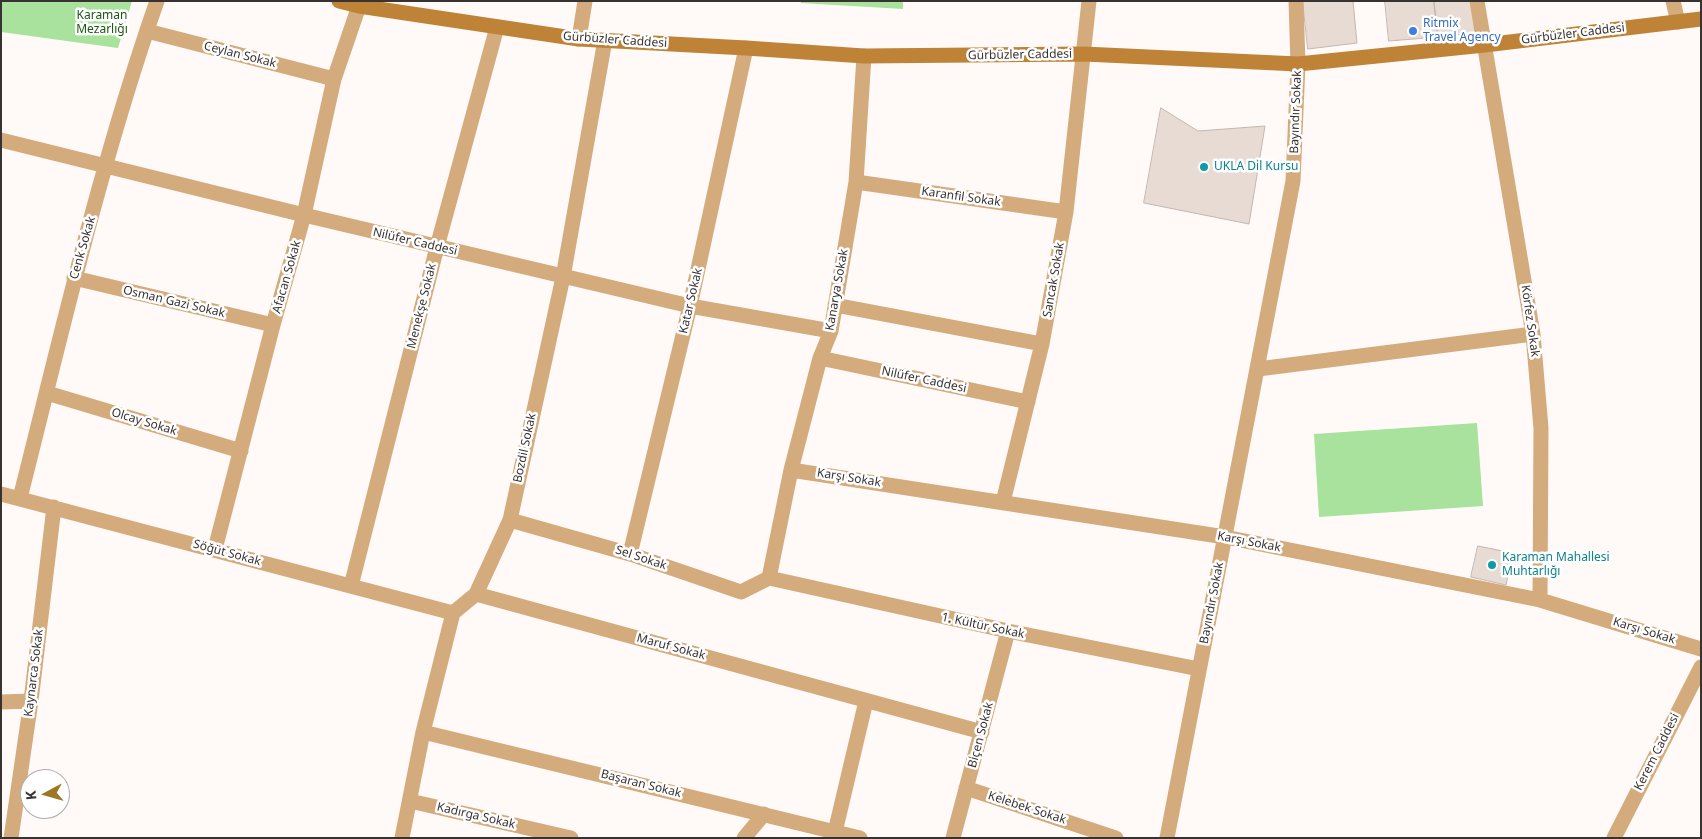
<!DOCTYPE html>
<html>
<head>
<meta charset="utf-8">
<style>
	body { margin:0 }
	#map { position:relative; width:1702px; height:839px; overflow:hidden; background:#fffaf7; font-family:"Noto Sans",sans-serif }
	canvas { display:block }
	.frame { position:absolute; inset:0; border:2px solid #383331; pointer-events:none }
	.north { position:absolute; left:20px; top:769px; width:50px; height:50px; box-sizing:border-box; background:#fff; border:1px solid #afadad; border-radius:50%; rotate:264deg; font-size:14px; font-weight:700; line-height:20px; text-align:center; color:#383331 }
	.north::after { content:''; display:block; margin:auto; width:18px; height:22px; background:#9c7824; clip-path:polygon(50% 0,100% 100%,50% 72%,0 100%) }
</style>
</head>
<body>
<div id="map">
<canvas width="1702" height="839"></canvas>
<div class="frame"></div>
<div class="north">K</div>
</div>
<script>
const ctx = document.querySelector('canvas').getContext('2d');
ctx.lineJoin = 'round';
function fill(path, color) { ctx.fillStyle = color; ctx.fill(path, 'evenodd'); }
function trace(path, color, width, dash) { ctx.strokeStyle = color; ctx.lineWidth = width; ctx.lineCap = dash ? 'butt' : 'round'; ctx.setLineDash(dash || []); ctx.stroke(path); }
function write(font, color, halo, rows, align = 'center') {
  ctx.font = font + ' "Noto Sans",sans-serif'; ctx.lineWidth = 5; ctx.setLineDash([]); ctx.textBaseline = 'middle'; ctx.strokeStyle = halo; ctx.fillStyle = color; for (const [text, x, y, turn = 0] of rows) {
    ctx.save(); ctx.translate(x, y); ctx.rotate((+turn || 0) * Math.PI / 180); ctx.textAlign = isNaN(turn) ? turn : align; if (halo) ctx.strokeText(text, 0, 0); ctx.fillText(text, 0, 0); ctx.restore();
  }
}
fill(new Path2D(`
	M1,1H132L118,48L1,32Z
	M801,1H903V9L801,3Z
	M1477,423L1483,506L1319,517L1314,434Z`), '#a8e29d');
const building = new Path2D(`
	M1303,1H1353L1357,43L1308,49Z
	M1385,1H1434L1438,37L1389,41Z
	M1434,1H1472L1475,33L1438,37Z
	M1161,108L1198,131L1265,126L1249,224L1144,203Z
	M1478,546L1513,553L1506,585L1471,577Z`);
fill(building, '#e7dbd4');
trace(building, '#c3b7b0', 1);
trace(new Path2D(`
	M1477,1L1533,334L1541,428L1540,600
	M1673,1L1678,22
	M147,31L334,79
	M579,39L585,1
	M1,140L304,215L690,306L831,331
	M856,182L1066,212
	M74,278L273,325
	M835,305L1042,344
	M820,358L1028,402
	M1258,369L1533,334
	M47,393L241,451
	M791,470L1225,537L1540,600L1701,649
	M1,494L453,613
	M20,498C62,332 100,164 157,1
	M1003,502L1042,344L1066,212L1089,1
	M510,520L630,554L741,592L769,578
	M215,549L273,325L304,215L334,79L359,6
	M630,554L690,306L746,48
	M769,578L791,470L820,358L831,331L856,182L864,56
	M769,578L1008,631L1199,669
	M351,586L437,247L497,27
	M476,594L982,732
	M1,702L31,701
	M423,732L860,838
	M966,788L1116,838
	M410,801L571,838
	M835,832L866,701
	M11,838L31,701L54,507
	M402,838L423,732L453,613L476,594L510,520L563,277L605,40
	M744,838L764,814
	M953,838L1008,631
	M1167,838L1293,181L1298,64L1296,1
	M1614,838L1701,667`), '#d4ab7d', 15);
trace(new Path2D(`
	M339,1L359,6L579,39L746,48L864,56L1084,54L1298,64L1485,45L1701,19`), '#be8336', 15);
for (const [x, y, r, color] of [
	[1413,31,5,"#3f7fe0"],
	[1204,167,5,"#0f9aa8"],
	[1492,565,5,"#0f9aa8"]
]) { const dot = new Path2D(); dot.arc(x, y, r, 0, 2 * Math.PI); ctx.fillStyle = color; ctx.fill(dot); trace(dot, '#fff', 2); }
write('12px', '#1d5512', '#fff', [
	["Karaman",102,16],
	["Mezarlığı",102,30]
]);
write('12px', '#366cbe', '#fff', [
	["Ritmix",1423,24],
	["Travel Agency",1423,38]
], 'left');
write('12px', '#383331', '#fff', [
	["Gürbüzler Caddesi",1573,34,-7],
	["Gürbüzler Caddesi",615,40,4],
	["Ceylan Sokak",240,55,14],
	["Gürbüzler Caddesi",1020,55,-1],
	["Bayındır Sokak",1296,112,-88],
	["Karanfil Sokak",961,197,8],
	["Nilüfer Caddesi",415,242,13],
	["Cenk Sokak",83,248,-74],
	["Afacan Sokak",287,277,-74],
	["Sancak Sokak",1054,280,-80],
	["Kanarya Sokak",837,290,-80],
	["Katar Sokak",691,301,-77],
	["Osman Gazi Sokak",174,302,13],
	["Menekşe Sokak",422,306,-76],
	["Körfez Sokak",1530,321,82],
	["Nilüfer Caddesi",924,380,12],
	["Olcay Sokak",144,422,17],
	["Bozdil Sokak",525,448,-78],
	["Karşı Sokak",849,478,9],
	["Karşı Sokak",1249,542,11],
	["Söğüt Sokak",227,553,15],
	["Sel Sokak",641,558,18],
	["Bayındır Sokak",1212,603,-79],
	["1. Kültür Sokak",983,626,12],
	["Karşı Sokak",1644,631,17],
	["Maruf Sokak",671,647,15],
	["Kaynarca Sokak",34,673,-83],
	["Biçen Sokak",981,735,-75],
	["Kerem Caddesi",1657,752,-63],
	["Başaran Sokak",641,784,14],
	["Kelebek Sokak",1027,808,18],
	["Kadırga Sokak",476,816,13]
]);
write('12px', '#0d838f', '#fff', [
	["UKLA Dil Kursu",1214,167],
	["Karaman Mahallesi",1502,558],
	["Muhtarlığı",1502,572]
], 'left');
</script>
</body>
</html>
